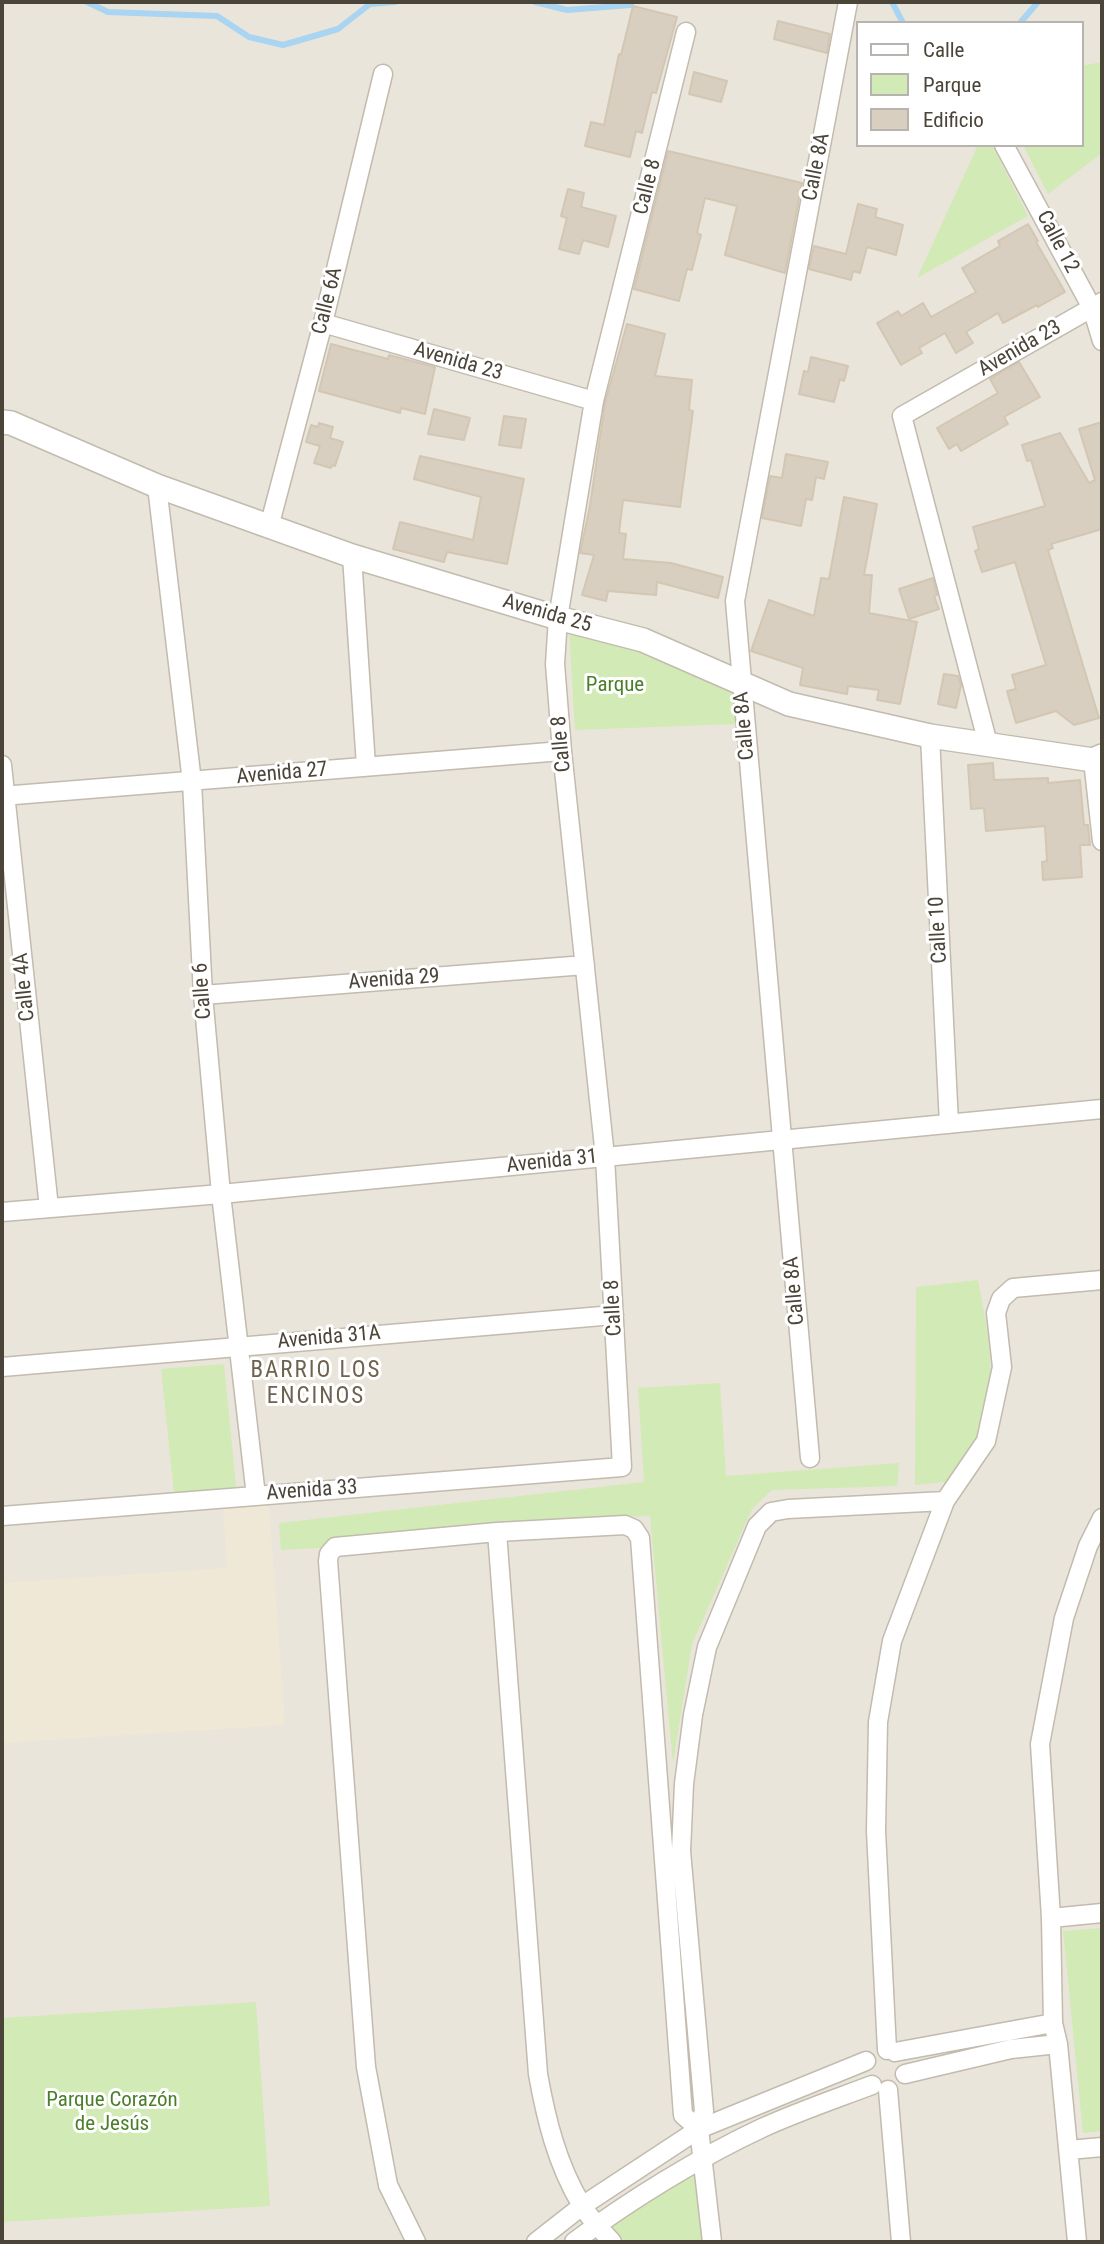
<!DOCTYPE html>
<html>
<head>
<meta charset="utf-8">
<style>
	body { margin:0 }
	#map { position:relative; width:1104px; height:2244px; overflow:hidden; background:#f6f3ec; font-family:"Roboto Condensed",sans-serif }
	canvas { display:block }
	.frame { position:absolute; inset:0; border:4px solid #4b4439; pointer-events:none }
	.legend { position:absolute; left:856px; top:21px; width:228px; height:126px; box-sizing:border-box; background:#fff; border:2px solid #b7b4b0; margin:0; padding:9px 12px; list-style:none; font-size:21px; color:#4b4439 }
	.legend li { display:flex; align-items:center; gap:14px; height:35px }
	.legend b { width:35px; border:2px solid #b7b4b0 }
</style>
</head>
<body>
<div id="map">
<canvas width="1104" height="2244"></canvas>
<div class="frame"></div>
<ul class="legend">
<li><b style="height:9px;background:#fff"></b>Calle</li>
<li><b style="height:19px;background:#d2eab5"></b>Parque</li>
<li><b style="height:19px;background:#d8cfc1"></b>Edificio</li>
</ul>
</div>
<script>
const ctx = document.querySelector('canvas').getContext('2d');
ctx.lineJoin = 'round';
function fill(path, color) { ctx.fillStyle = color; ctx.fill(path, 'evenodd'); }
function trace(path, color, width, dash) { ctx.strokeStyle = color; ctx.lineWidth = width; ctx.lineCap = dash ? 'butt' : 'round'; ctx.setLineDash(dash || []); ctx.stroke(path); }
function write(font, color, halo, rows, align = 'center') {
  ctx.font = font + ' "Roboto Condensed",sans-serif'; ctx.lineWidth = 6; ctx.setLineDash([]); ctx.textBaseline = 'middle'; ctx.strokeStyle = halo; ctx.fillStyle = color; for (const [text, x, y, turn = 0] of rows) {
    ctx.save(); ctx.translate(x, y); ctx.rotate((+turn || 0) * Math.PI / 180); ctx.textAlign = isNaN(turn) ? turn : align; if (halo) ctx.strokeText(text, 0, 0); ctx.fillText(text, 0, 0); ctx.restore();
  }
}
fill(new Path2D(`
	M2,2H1102V2242H2ZM857,23H1081V145H857Z`), '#eae5da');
fill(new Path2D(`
	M269,1505L285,1725L2,1743V1583L227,1568L223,1509Z`), '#efe8d6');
fill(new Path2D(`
	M1102,62V153L1048,194L1023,145H1081V66Z
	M978,145H992L1028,216L917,278Z
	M569,630L645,649L735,687L736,724L575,730Z
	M978,1280C987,1329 1000,1387 981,1435C974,1451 962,1466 953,1481L915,1485L916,1287Z
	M224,1364L236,1487L174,1493L161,1369Z
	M720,1383L726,1476L899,1463L897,1486L772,1490L752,1509L692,1644L673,1764L650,1516L480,1524L321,1548L281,1550L279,1523L644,1482L638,1388Z
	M1102,1928V2131L1083,2133L1063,1931Z
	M256,2002L270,2206L2,2222V2018Z
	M699,2165L708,2242H615L602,2224Z`), '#d2eab5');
trace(new Path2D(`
	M87,2L108,12L217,16L249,37L283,45L338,29L370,4L395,2
	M535,2L567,10L630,5L632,2
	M892,2L903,23
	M1020,23L1038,2`), '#a9d4f2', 6);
const building = new Path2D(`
	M633,6L677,17L656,93L652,92L642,133L636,131L630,157L585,146L591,122L604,125L619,54L621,55Z
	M778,21L830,34L827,53L774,39Z
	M694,72L727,81L721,102L689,94Z
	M668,151L802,183L785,273L725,255L737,206L705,198L697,233L701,235L692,270L687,269L679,301L634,289Z
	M568,189L584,193L581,207L616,216L608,247L583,240L579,254L559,249L567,218L561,216Z
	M858,204L877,209L875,217L903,225L896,255L867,247L860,273L853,271L851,280L809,269L814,246L846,254Z
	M1028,224L1038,241L1036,242L1065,292L1038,307L1037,305L1003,323L998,313L966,332L973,343L956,353L945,333L919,348L922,353L901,365L877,323L898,311L901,316L923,303L931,317L976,292L962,268L1000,246L998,241Z
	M627,324L665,334L655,376L692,380L689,410L693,411L680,507L623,500L619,533L626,534L623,559L671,563L723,577L718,598L657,582L656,595L608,591L606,601L582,595L594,555L580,553L590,506L605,403Z
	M331,344L388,359L389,355L435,367L425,414L401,408L400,413L319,391Z
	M811,357L848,366L844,381L840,379L834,402L799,394L804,371L808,372Z
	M1019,362L1040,397L1004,417L1008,424L961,451L957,444L949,449L937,428L998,393L990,379Z
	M434,409L470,418L464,440L428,434Z
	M504,416L526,419L521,448L499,445Z
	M1102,422V529L1051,544L1053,548L1048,550L1099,718L1074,725L1056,711L1016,723L1007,691L1016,689L1012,675L1046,665L1015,562L982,572L975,551L979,549L973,527L1045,506L1031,460L1027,461L1022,445L1060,433L1089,483L1095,480L1079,429Z
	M319,423L333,427L330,438L343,442L335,466L332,465L331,468L314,463L320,446L306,442L311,425L318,427Z
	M786,454L828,462L824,479L816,477L812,500L806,499L801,526L762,518L770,476L782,478Z
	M420,456L524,479L507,564L447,552L444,562L393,549L400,522L473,540L481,497L414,479Z
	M844,497L877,504L864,575H872L869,613L917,622L900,704L877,700L879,690L848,686L847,694L800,685L803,668L751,651L769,600L814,616L821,578L829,579Z
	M933,578L937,595L934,596L939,609L909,619L899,589Z
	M944,674L958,676L961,685L956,708L938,704Z
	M993,763L994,780L1048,778V783L1080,780L1084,825H1088L1090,845H1080L1082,877L1043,880L1042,862L1047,861L1045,826L986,831L984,808L971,809L968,765Z`);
fill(building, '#d8cfc1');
trace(building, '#d3c7b4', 2);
const minor = new Path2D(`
	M1004,145L1092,308L1102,341
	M323,323L594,401
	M157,486L192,782L203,995L221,1194L256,1496
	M269,527L323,323L383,74
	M352,556L366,766
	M930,736L949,1124
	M988,744L902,416L1102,302
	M1093,760L1102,841
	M2,765L49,1208
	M2,796L562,751
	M203,995L585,965
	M2,1212L221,1194L1102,1109
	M2,1367L614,1315
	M810,1458L735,601L848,2
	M2,1516L622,1467L605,1157L562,751L555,664L558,618L594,401L686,32
	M497,1532L538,2074C546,2119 557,2164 581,2204C589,2218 602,2230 612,2242
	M1051,1918L1102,1913
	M887,2050L876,1831L878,1722L892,1641L945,1501L986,1441L1002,1367L996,1313L1001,1299L1013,1288L1102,1280
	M895,2052L1053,2023
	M905,2074L1011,2049L1058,2044
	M888,2090L901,2242
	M1069,2150L1102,2147
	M416,2242L388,2185L366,2067L328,1561L329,1554L335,1547L497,1532L625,1525L634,1529L640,1538L683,2115L699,2129
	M536,2242L582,2206L699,2129L866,2061
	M574,2242C628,2201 700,2157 762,2128C797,2112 835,2099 872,2085
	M712,2242L699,2129L704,2111L681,1851L684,1784L693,1715L707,1647L757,1526L771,1512L788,1509L945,1501
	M1077,2242L1058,2044L1053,2023L1051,1918L1040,1744L1064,1618L1088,1546L1102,1518`);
const tertiary = new Path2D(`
	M2,422L11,423L157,486L352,556L558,618L643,640L789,704L930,736L1093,760L1102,756`);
trace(minor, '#c2bbae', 21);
trace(tertiary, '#c2bbae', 26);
trace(minor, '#fff', 18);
trace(tertiary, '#fff', 23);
write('21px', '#4b4439', '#fff', [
	["Calle 8A",817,167,-79],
	["Calle 8",648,187,-76],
	["Calle 12",1057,242,62],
	["Calle 6A",328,301,-76],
	["Avenida 23",1020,349,-30],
	["Avenida 23",458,362,16],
	["Avenida 25",547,614,16],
	["Calle 8A",745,726,-95],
	["Calle 8",562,744,-95],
	["Avenida 27",282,774,-5],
	["Calle 10",939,930,-93],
	["Avenida 29",394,980,-4],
	["Calle 4A",25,987,-96],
	["Calle 6",203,991,-94],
	["Avenida 31",552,1162,-6],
	["Calle 8A",795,1291,-95],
	["Calle 8",614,1308,-93],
	["Avenida 31A",329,1338,-5],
	["Avenida 33",312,1491,-4]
]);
write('21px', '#4a7f2a', '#fff', [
	["Parque",615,686],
	["Parque Corazón",112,2101],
	["de Jesús",112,2125]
]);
ctx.letterSpacing = '2px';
write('23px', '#6e6250', '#fff', [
	["BARRIO LOS",316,1371],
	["ENCINOS",316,1397]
]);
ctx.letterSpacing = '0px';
</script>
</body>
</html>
